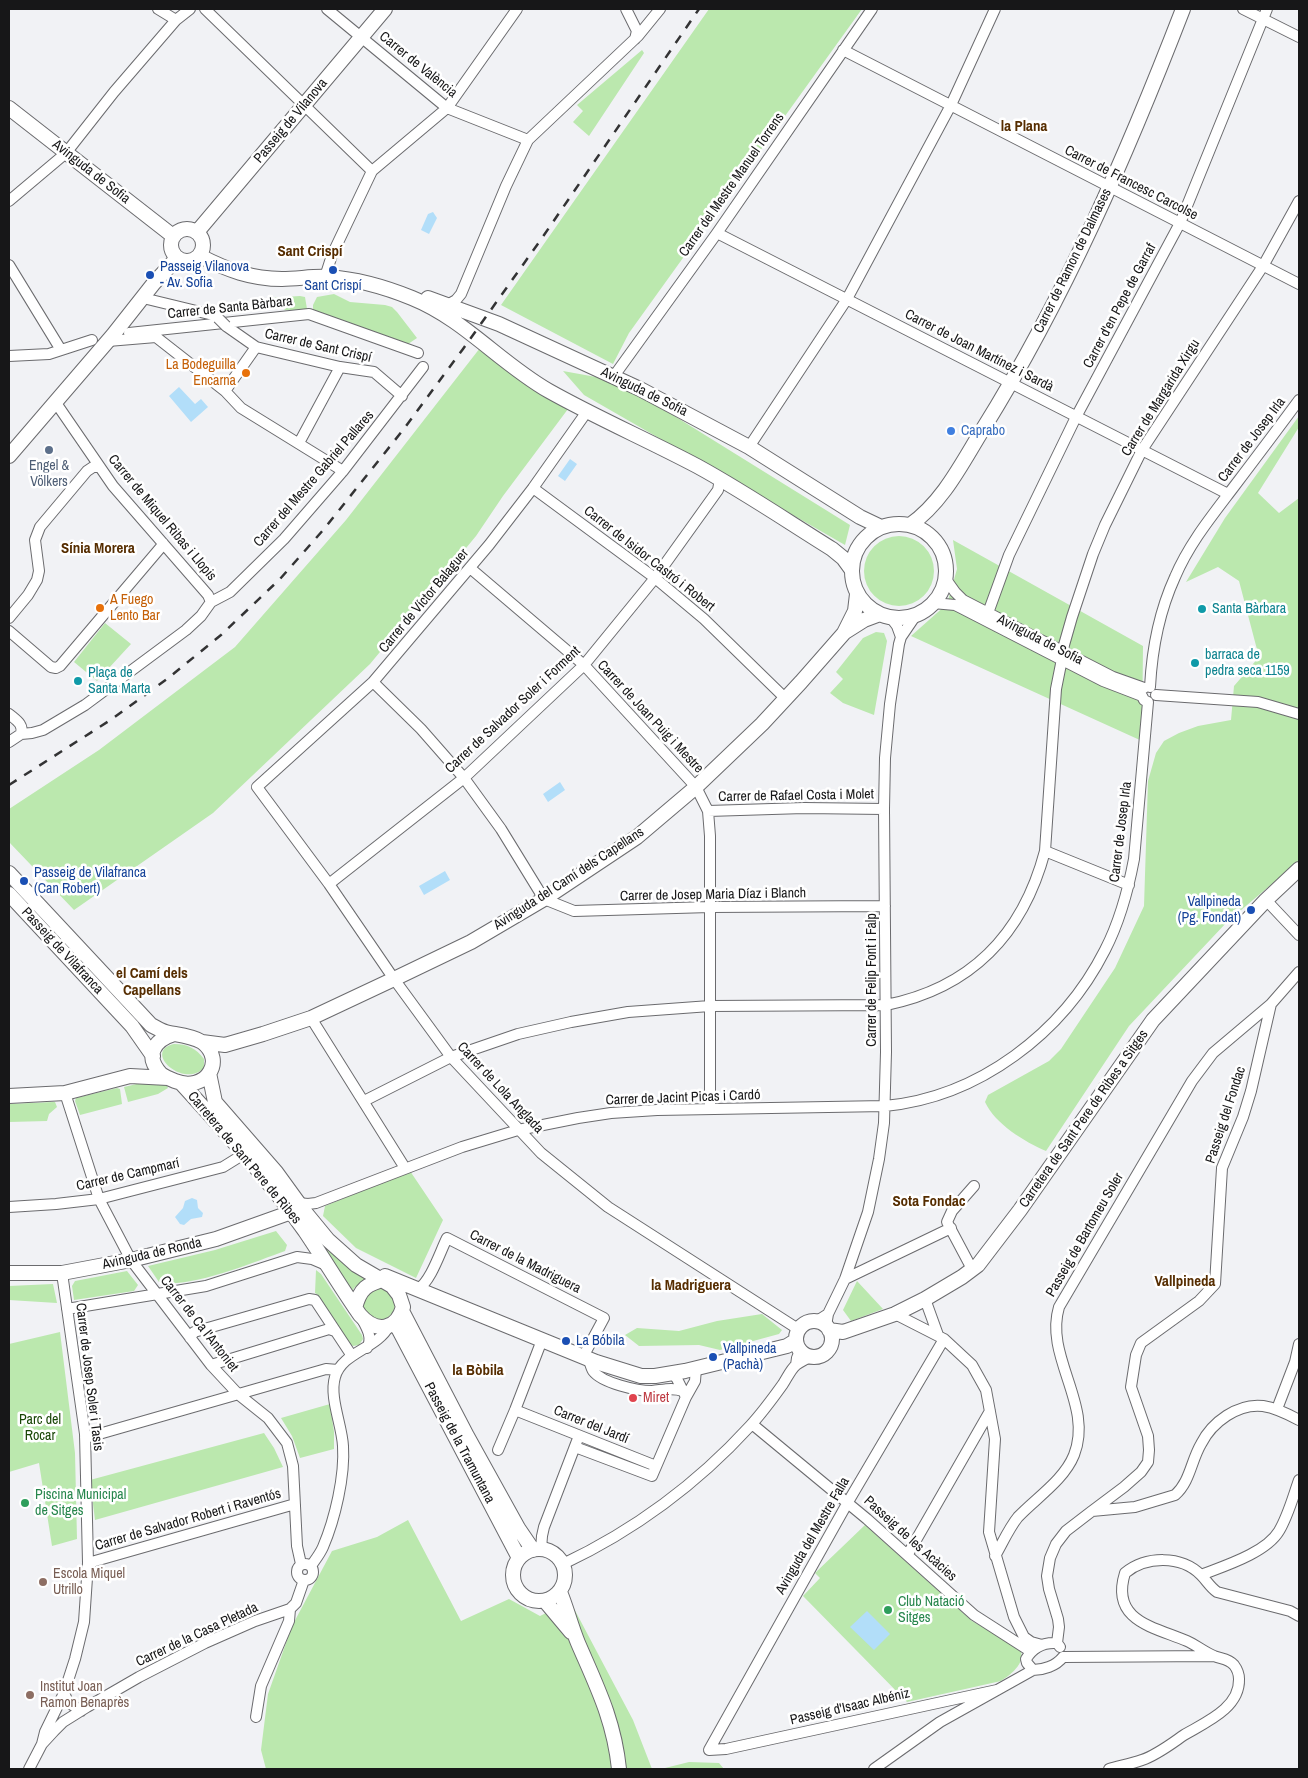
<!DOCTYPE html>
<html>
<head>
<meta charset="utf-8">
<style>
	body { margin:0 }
	#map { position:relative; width:1308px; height:1778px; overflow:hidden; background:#f1f2f5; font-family:"Archivo Narrow",sans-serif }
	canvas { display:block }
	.frame { position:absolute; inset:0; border:10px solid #171718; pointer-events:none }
</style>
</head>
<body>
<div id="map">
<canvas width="1308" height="1778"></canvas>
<div class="frame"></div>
</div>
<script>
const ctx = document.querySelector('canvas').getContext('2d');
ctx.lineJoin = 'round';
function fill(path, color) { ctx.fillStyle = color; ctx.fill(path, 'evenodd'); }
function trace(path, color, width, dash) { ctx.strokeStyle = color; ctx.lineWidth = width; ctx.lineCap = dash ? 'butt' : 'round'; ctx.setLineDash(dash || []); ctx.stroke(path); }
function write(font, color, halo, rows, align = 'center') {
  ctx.font = font + ' "Archivo Narrow",sans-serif'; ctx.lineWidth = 5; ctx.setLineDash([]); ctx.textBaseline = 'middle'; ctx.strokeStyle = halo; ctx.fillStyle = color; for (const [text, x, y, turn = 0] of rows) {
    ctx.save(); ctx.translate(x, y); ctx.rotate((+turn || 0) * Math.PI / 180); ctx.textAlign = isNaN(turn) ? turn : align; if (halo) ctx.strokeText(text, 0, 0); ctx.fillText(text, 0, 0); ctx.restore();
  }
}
fill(new Path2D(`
	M709,9H862L629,333L613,364L501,305Z
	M642,50L644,53L589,136L573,122L583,111L577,105Z
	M334,294L350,302L385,305L392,307L397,312L417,338L408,344L379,336L313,310V305L317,297Z
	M300,296L305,297L307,309L304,311L284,310L287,307L285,303L269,298Z
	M480,348L568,409L503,496L476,536L370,664L213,813L74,910L9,842V809L99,750L235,647L346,520Z
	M563,371L618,381L850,525L845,545L584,395Z
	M1299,416V427L1258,493L1279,513L1299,498V861L1227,922L1129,1026L1046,1151C1025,1142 995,1124 985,1102L988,1095L1049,1061L1061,1049L1115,968L1144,906L1148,781L1156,753L1164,741L1179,733L1198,726L1231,720L1234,686L1259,657L1239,581L1218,567L1186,582L1225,518Z
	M864 571a35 35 0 1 1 70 0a35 35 0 1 1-70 0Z
	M953,540L1143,646L1142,741L911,636L947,604L957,569Z
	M105,623L131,644L97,681L74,662Z
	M876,632L884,633L887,641L874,715L843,703L830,693L843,679L836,672L863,638Z
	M174,1044C187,1044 196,1048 204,1059V1068C183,1089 142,1051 174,1044Z
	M145,1082L157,1083L167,1086L168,1088L158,1094L128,1102L124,1087Z
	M117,1088L120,1089L122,1104L80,1115L75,1101L76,1098Z
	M53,1102H55L57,1107L49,1114L47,1121L9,1122V1104Z
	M410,1171L443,1220L416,1278L356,1248L323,1216L325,1206Z
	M276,1231L287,1245L285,1251C254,1262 190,1289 159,1282L148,1266L215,1250Z
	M316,1235L342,1262L366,1278L354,1288L351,1295Z
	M316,1270L321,1274L362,1335L363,1339L359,1345L353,1346L349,1343L318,1295L315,1293Z
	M127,1271L138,1285L134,1291L74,1300L72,1286L75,1281Z
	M857,1281L883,1309L851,1321L843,1310Z
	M53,1284L57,1303L9,1300V1286Z
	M363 1304a16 16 0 1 1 32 0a16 16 0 1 1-32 0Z
	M762,1314L782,1330L779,1334L720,1350L699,1345L639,1346L625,1335L637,1328L679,1331L717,1321Z
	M60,1332L75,1453L77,1539L52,1546L39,1463L9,1472V1344Z
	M330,1404L334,1432V1449L300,1458L292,1436L281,1418Z
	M264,1433L274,1448L283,1467L95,1520L90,1480Z
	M408,1520L461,1621L509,1599L540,1616L570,1601L633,1720L652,1769H266L261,1750L268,1694L292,1626L332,1551L377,1537Z
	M865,1525L972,1621L1019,1648C1028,1661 1012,1674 1001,1681L907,1702L803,1596L820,1578L815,1573Z
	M689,1762L719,1763L724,1769H661Z`), '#bbe8ae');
fill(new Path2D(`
	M433,212L437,218L429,234L421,230L428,214Z
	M179,387L195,404L201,399L208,407L191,422L169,396Z
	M570,459L577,464L565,481L558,476Z
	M560,782L565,790L548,802L543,794Z
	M445,871L450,880L424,895L419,886Z
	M192,1198L197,1200L198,1208L203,1213L202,1217L191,1219L184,1225L180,1224L175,1217L183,1208L185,1201Z
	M867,1611L890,1634L874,1650L850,1627Z`), '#b2def9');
const street = new Path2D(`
	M158,9L176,20
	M205,9L372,171
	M327,9L447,108L528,140
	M626,9L637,31L635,39
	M1243,9L1299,37
	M843,50L1299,284
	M9,201L66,153L114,92L176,20L190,9
	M717,233L1228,494
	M9,265L61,350
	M325,277L332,255L372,171L447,108L517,9
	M143,298L213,315L218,318
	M447,305L456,300L461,294L506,186L528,140L638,36L660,9
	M226,326L256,347L340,367L374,372L402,396
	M129,333L309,314L418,353
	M108,341L156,337L225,391L241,408L343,471
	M9,356L49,354L92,340
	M614,376L717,233L872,9
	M225,391L256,347
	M56,403L113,486L208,595L211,602
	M588,410L533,488L489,545L373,682L257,787L329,884L394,979L451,1057L541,1153L608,1207L798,1329
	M299,443L340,367
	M749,447L847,299L951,105L995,9
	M533,488L655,578L704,619L786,699
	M470,568L584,665L696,787L708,811L710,836V1109
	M945,578L955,592L963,600L1113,677L1144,688
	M933,603L955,605L961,608L1103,681L1142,696L1144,700L1148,702
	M988,613L1009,555L1076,417L1180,223L1267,9
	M9,618L28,595L37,580L39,571L35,540L40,527L87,471L93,467H100
	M891,618L897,626L901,637
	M9,631L51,667L56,668L60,666L161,547L163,543
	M1062,652L1072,617L1093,554L1105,525L1142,450L1263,266L1299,201
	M373,682L421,729L464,778L501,829L544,899L574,911L710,907L885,906
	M1150,687C1152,649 1159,612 1175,577C1189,544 1211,517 1233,488C1255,459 1277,430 1299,400
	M1156,695L1258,702L1299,714
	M9,714C16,720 24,724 21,734L9,742
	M21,734L32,733L43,730L85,705L186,630L201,616L211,602L230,592L284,539L343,471L423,367
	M708,811L804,808L884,809
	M1045,851L1129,885
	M329,884L464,778L584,665L655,578L718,490L720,479
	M1266,900L1299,935
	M311,1018L405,1168
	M65,1093L99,1199L131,1260L211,1365L238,1394L268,1418L287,1443L293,1466L297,1546L301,1564
	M364,1101L451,1057L518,1034L571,1022L628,1012L710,1006L886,1005C971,988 1023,934 1045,851L1056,689L1062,659
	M298,1203L308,1204L316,1203L462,1147L518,1130L578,1118L611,1113L657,1110L885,1106C979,1097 1063,1033 1105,950C1120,921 1128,891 1134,859L1148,702
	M9,1207L56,1204L99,1199L223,1167L244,1154
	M972,1269L947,1222L952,1211L974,1186
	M845,1279L951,1228
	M418,1289C431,1281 440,1252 447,1238L604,1318L583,1357
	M925,1299L938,1335
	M67,1309L206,1286L297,1257L312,1259L326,1265
	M895,1314L944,1339L972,1365L986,1390L995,1439L989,1532L1014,1617L1024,1637L1031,1642L1042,1645
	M362,1319C367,1328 373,1338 367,1348
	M817,1321L828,1314
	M826,1326L828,1314L845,1279L868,1212L879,1159L884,1123L886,1052L884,809L885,758L890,704L899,644L901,637L916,615
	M190,1338L194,1332L309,1299L315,1300L352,1356
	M944,1339L848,1502L709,1750L726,1749L997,1690
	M589,1360C590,1363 591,1368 593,1371C602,1383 637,1391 652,1391C663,1390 672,1387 683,1391
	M211,1365L329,1329L335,1331
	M796,1365L797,1358L800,1351
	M673,1374L677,1379L686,1397L695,1381L696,1368
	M1277,1409L1295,1362L1299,1344
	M515,1410L656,1466
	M752,1424L867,1519L974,1615L1030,1651
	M85,1438L326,1369L338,1370
	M575,1447L652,1476L686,1397
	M498,1450L515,1410L542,1340
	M1092,1511L1124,1487L1141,1472L1148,1462L1149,1450L1148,1436L1131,1387L1136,1355L1141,1343L1199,1301L1215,1284L1222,1168L1243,1117L1251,1091L1271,1004L1299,972
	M541,1549L542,1536L544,1527L577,1441
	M908,1554L990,1411
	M995,1556C1002,1544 1009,1528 1018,1517C1036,1498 1064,1480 1074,1455C1094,1405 1044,1357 1059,1307L1192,1081L1213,1053L1271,1004
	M88,1563L295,1504
	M297 1572a8 8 0 1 1 16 0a8 8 0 1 1-16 0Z
	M563,1564C635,1530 696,1485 750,1426C762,1413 773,1398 783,1384C787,1378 791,1369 796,1365C800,1362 805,1360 809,1357
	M311,1566C315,1560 320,1554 323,1547C335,1519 345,1476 343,1446C342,1425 329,1397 335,1377C342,1352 377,1349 389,1326
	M1201,1575C1224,1566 1266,1553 1279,1531C1288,1516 1293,1497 1299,1480
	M1057,1643L1059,1627L1058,1619L1049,1589L1047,1576L1050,1558L1056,1544L1066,1531L1092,1511L1135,1507L1175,1495C1190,1482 1191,1461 1201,1444C1212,1422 1238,1403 1263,1406C1276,1408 1288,1414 1299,1420
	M1063,1657L1214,1656
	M1033,1670L1027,1663L1026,1659C1033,1647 1043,1642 1057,1643L1060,1647
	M64,1693L68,1702L81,1711
	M256,1717L261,1686L289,1621L290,1609
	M42,1744L45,1732L64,1693L75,1659L84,1622L88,1563L85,1434L62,1273
	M29,1769L42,1744L54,1731L63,1722L87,1707L139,1677L205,1643L255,1621L290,1609L296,1603L304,1580
	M874,1769L940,1722L1033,1670C1043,1670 1056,1666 1063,1657
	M1109,1769C1119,1766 1131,1764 1142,1760C1157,1755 1171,1744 1184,1735C1206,1722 1240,1708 1239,1679C1239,1673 1237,1669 1234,1665C1228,1658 1221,1659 1214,1656C1204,1652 1196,1645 1187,1641C1154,1627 1110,1621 1125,1573C1146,1556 1181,1555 1201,1575C1207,1581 1210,1587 1217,1592L1290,1611L1299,1616`);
const secondary = new Path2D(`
	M9,108L173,236
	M171 245a16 16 0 1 1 32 0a16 16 0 1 1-32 0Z
	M197,232L385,9
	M200,256C227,270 252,279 282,279C298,279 313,276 328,277C357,279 385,287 412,298C464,319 500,363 549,391C597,418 648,440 697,466C743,491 787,521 832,549L843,558L851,569
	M428,298L499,324L640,389L749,447L860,517L881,527
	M9,456L113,335L154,283L177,258
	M852 571a47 47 0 1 1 94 0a47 47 0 1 1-94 0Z
	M910,525C943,502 962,463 983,429C1065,297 1127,154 1183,9
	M845,632L864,620L880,614
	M9,873L151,1025C157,1028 163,1032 169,1033C180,1035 192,1036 202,1042C227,1061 205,1093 175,1081C170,1079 165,1077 161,1074C144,1056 154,1040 174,1034
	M9,894L132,1026L153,1056
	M202,1042L225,1045L263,1034L311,1018L394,979L471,942L544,899L637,837L696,787L762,724L801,682L844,633L855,611L857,594
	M182,1084C225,1131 268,1179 305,1231C324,1259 341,1288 360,1315C376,1333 396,1331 403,1307L399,1295L392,1286L356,1265L328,1240L305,1212L276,1172L215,1102L209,1073
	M9,1096L65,1093L130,1076L168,1078
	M9,1273H62L131,1260L216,1239L286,1214L290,1211
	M385,1276L596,1362L641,1376H655L685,1371L787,1346L795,1341
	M355,1308C360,1288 367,1284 386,1279
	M402,1311L467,1436L518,1528L533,1550
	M796 1339a18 18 0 1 1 36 0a18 18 0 1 1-36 0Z
	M392,1324L398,1328L519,1558
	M829,1330L843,1332L895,1314L925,1299L962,1277L978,1265L1020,1210L1153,1020L1266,900L1299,869
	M513 1575a26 26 0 1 1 52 0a26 26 0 1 1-52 0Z
	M560,1592C567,1609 571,1626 578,1643C597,1687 614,1720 619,1769
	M545,1601L571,1632`);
trace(street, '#6b6b6e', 12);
trace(secondary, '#6b6b6e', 16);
trace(street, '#fff', 10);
trace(secondary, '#fff', 14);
trace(new Path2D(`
	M9,785L112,719L167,679L221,635L280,579L324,529L403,430L463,349L542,238L699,9`), '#333334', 2.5, [9, 9]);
const streetBridge = new Path2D(`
	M218,318L226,326`);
trace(streetBridge, '#6b6b6e', 12, []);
trace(streetBridge, '#fff', 10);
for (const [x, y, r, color] of [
	[333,270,5,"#1a4fb4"],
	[150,275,5,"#1a4fb4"],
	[246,373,5,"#e8710a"],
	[951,431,5,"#3f7fe0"],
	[49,450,5,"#5c6f8a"],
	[100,608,5,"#e8710a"],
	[1202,609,5,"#0f9aa8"],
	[1195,663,5,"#0f9aa8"],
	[78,681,5,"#0f9aa8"],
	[24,881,5,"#1a4fb4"],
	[1251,910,5,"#1a4fb4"],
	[566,1341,5,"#1a4fb4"],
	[713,1357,5,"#1a4fb4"],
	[633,1398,5,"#e0444e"],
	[25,1503,5,"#2e9e5b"],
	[43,1582,5,"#8d6e63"],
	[888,1610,5,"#2e9e5b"],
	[30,1695,5,"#8d6e63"]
]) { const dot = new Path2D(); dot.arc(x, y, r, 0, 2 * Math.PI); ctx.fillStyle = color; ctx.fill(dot); trace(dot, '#fff', 2); }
write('14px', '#171718', '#fff', [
	["Carrer de València",418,65,39],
	["Passeig de Vilanova",291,121,-50],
	["Avinguda de Sofia",91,172,38],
	["Carrer de Francesc Carcolse",1131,183,27],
	["Carrer del Mestre Manuel Torrens",732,185,-55],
	["Carrer de Ramon de Dalmases",1073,261,-64],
	["Carrer d'en Pepe de Garraf",1120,306,-62],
	["Carrer de Santa Bàrbara",230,308,-6],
	["Carrer de Sant Crispí",318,346,13],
	["Carrer de Joan Martínez i Sardà",979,351,27],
	["Avinguda de Sofia",644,392,26],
	["Carrer de Margarida Xirgu",1161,398,-58],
	["Carrer de Josep Irla",1252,440,-53],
	["Carrer del Mestre Gabriel Pallares",314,479,-49],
	["Carrer de Miquel Ribas i Llopis",162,518,50],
	["Carrer de Isidor Castró i Robert",649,559,38],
	["Carrer de Víctor Balaguer",424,601,-50],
	["Avinguda de Sofia",1040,640,27],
	["Carrer de Salvador Soler i Forment",513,710,-43],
	["Carrer de Joan Puig i Mestre",650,717,47],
	["Carrer de Rafael Costa i Molet",796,796,-1],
	["Carrer de Josep Irla",1121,832,-83],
	["Avinguda del Camí dels Capellans",569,879,-33],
	["Carrer de Josep Maria Díaz i Blanch",713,895,-1],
	["Passeig de Vilafranca",62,951,47],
	["Carrer de Felip Font i Falp",872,980,-90],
	["Carrer de Lola Anglada",500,1088,47],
	["Carrer de Jacint Picas i Cardó",683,1098,-2],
	["Passeig del Fondac",1226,1115,-72],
	["Carretera de Sant Pere de Ribes a Sitges",1084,1119,-55],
	["Carretera de Sant Pere de Ribes",244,1158,50],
	["Carrer de Campmarí",128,1175,-13],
	["Passeig de Bartomeu Soler",1085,1235,-60],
	["Avinguda de Ronda",152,1254,-13],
	["Carrer de la Madriguera",525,1262,27],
	["Carrer de Ca l'Antoniet",199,1324,52],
	["Carrer de Josep Soler i Tasis",89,1377,83],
	["Carrer del Jardí",591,1425,22],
	["Passeig de la Tramuntana",459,1443,62],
	["Carrer de Salvador Robert i Raventós",188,1520,-16],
	["Avinguda del Mestre Falla",813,1536,-60],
	["Passeig de les Acàcies",910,1539,42],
	["Carrer de la Casa Pletada",197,1635,-25],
	["Passeig d'Isaac Albéniz",850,1707,-13]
]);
write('14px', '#164399', '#fff', [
	["Passeig Vilanova",160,267],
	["- Av. Sofia",160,283],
	["Sant Crispí",333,286,"center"],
	["Passeig de Vilafranca",34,873],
	["(Can Robert)",34,889],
	["Vallpineda",1241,902,"right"],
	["(Pg. Fondat)",1241,918,"right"],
	["La Bóbila",576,1341],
	["Vallpineda",723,1349],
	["(Pachà)",723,1365]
], 'left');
write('14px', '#c56008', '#fff', [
	["La Bodeguilla",236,365],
	["Encarna",236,381],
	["A Fuego",110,600,"left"],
	["Lento Bar",110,616,"left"]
], 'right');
write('14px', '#366cbe', '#fff', [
	["Caprabo",961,431]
], 'left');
write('14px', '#4e5e75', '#fff', [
	["Engel &",49,466],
	["Völkers",49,482]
]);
write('14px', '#0d838f', '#fff', [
	["Santa Bàrbara",1212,609],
	["barraca de",1205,655],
	["pedra seca 1159",1205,671],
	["Plaça de",88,673],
	["Santa Marta",88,689]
], 'left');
write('14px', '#be3a42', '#fff', [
	["Miret",643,1398]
], 'left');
write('14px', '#174504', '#fff', [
	["Parc del",40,1420],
	["Rocar",40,1436]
]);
write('14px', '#27864d', '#fff', [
	["Piscina Municipal",35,1495],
	["de Sitges",35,1511],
	["Club Natació",898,1602],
	["Sitges",898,1618]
], 'left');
write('14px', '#785e54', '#fff', [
	["Escola Miquel",53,1574],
	["Utrillo",53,1590],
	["Institut Joan",40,1687],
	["Ramon Benaprès",40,1703]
], 'left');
write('bold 15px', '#562d00', '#fff', [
	["la Plana",1024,127],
	["Sant Crispí",310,252],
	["Sínia Morera",98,549],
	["el Camí dels",152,974],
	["Capellans",152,991],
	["Sota Fondac",929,1202],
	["Vallpineda",1185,1282],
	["la Madriguera",691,1286],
	["la Bòbila",478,1371]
]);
</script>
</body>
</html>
